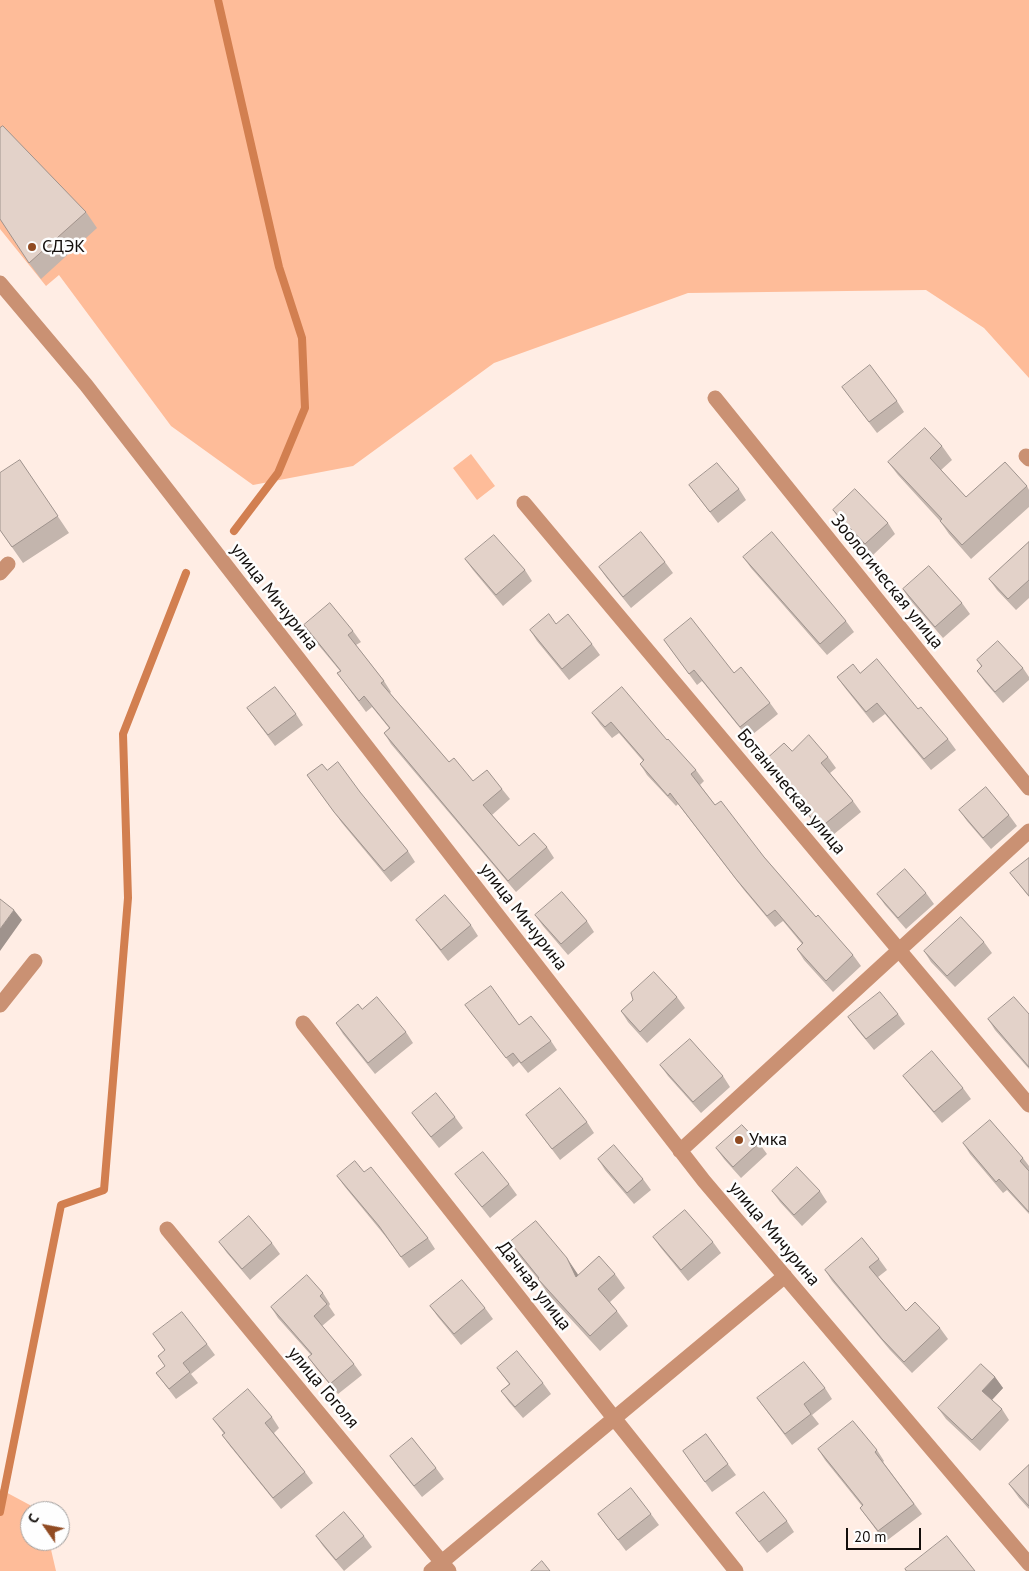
<!DOCTYPE html>
<html>
<head>
<meta charset="utf-8">
<style>
	body { margin:0 }
	#map { position:relative; width:1029px; height:1571px; overflow:hidden; background:#ffede4; font-family:"PT Sans",sans-serif }
	canvas { display:block }
	.north { position:absolute; left:20px; top:1501px; width:50px; height:50px; box-sizing:border-box; background:#fefefe; border:1px solid #a09e9d; border-radius:50%; rotate:303deg; font-size:14px; font-weight:700; line-height:20px; text-align:center; color:#130e0b }
	.north::after { content:''; display:block; margin:auto; width:18px; height:22px; background:#914b22; clip-path:polygon(50% 0,100% 100%,50% 72%,0 100%) }
	.scale { position:absolute; left:846px; top:1528px; width:75px; height:22px; box-sizing:border-box; border:2px solid #130e0b; border-top:0; padding-left:6px; font-size:15px; line-height:18px; white-space:nowrap; color:#130e0b; -webkit-text-stroke:4px #fefefe; paint-order:stroke }
</style>
</head>
<body>
<div id="map">
<canvas width="1029" height="1571"></canvas>
<div class="north">С</div>
<div class="scale">20 m</div>
</div>
<script>
const ctx = document.querySelector('canvas').getContext('2d');
ctx.lineJoin = 'round';
function fill(path, color) { ctx.fillStyle = color; ctx.fill(path, 'evenodd'); }
function trace(path, color, width, dash) { ctx.strokeStyle = color; ctx.lineWidth = width; ctx.lineCap = dash ? 'butt' : 'round'; ctx.setLineDash(dash || []); ctx.stroke(path); }
function write(font, color, halo, rows, align = 'center') {
  ctx.font = font + ' "PT Sans",sans-serif'; ctx.lineWidth = 5; ctx.setLineDash([]); ctx.textBaseline = 'middle'; ctx.strokeStyle = halo; ctx.fillStyle = color; for (const [text, x, y, turn = 0] of rows) {
    ctx.save(); ctx.translate(x, y); ctx.rotate((+turn || 0) * Math.PI / 180); ctx.textAlign = isNaN(turn) ? turn : align; if (halo) ctx.strokeText(text, 0, 0); ctx.fillText(text, 0, 0); ctx.restore();
  }
}
fill(new Path2D(`
	M0,0H1029V378L984,328L926,290L688,293L494,363L353,466L253,485L171,426L59,275L46,286L0,229Z
	M471,454L495,486L477,500L453,468Z
	M0,1489L41,1511H30V1541H49L56,1571H0Z`), '#febc99');
trace(new Path2D(`
	M218,0L279,267L302,338L305,408L278,473L234,531
	M0,1512L61,1205L104,1190L128,898L123,734L186,573`), '#d27f50', 8);
trace(new Path2D(`
	M0,283L86,385L704,1181L1029,1564
	M715,398L1029,788
	M1026,456L1029,459
	M524,503L1029,1105
	M0,573L8,564
	M0,1005L35,961
	M303,1023L614,1418L736,1571
	M680,1151L1029,831
	M167,1229L449,1571
	M431,1571L785,1276`), '#ca9173', 15);
fill(new Path2D(`
	M86,212L97,228L41,279L29,263Z
	M842,387L897,401L904,412L877,433Z
	M942,446L952,460L941,470L966,497L1027,486L1029,490V507L971,559L949,534L940,521L898,475L888,462Z
	M20,460L69,533L23,563L0,530Z
	M689,485L739,489L746,500L718,523Z
	M833,510L888,523L895,534L873,555L840,521Z
	M1029,542V598L1016,610L997,590L989,579Z
	M743,557L846,621L854,632L827,655L751,568Z
	M465,559L525,570L532,581L503,606L473,570Z
	M665,562L673,573L631,608L606,577L599,567Z
	M903,589L962,603L970,614L943,638L910,600Z
	M556,624L592,644L600,655L569,680L537,641L530,630Z
	M304,625L353,631L361,642L356,645L384,681L391,692L390,693L449,762L473,781L502,789L510,799L492,815L519,846L547,847L554,858L516,892L391,744L384,733L389,728L372,707L366,712L337,673L340,671L311,636Z
	M664,640L734,673L770,703L778,714L748,738L702,681L697,685Z
	M977,660L1023,668L1029,677V680L1003,703L985,682L977,671L981,666Z
	M860,673L918,709L948,739L956,750L931,770L885,714L873,723L845,688L837,677Z
	M247,708L296,714L303,725L275,746Z
	M592,713L667,740L696,770L704,781L700,785L715,805L764,857L816,917L853,955L861,966L833,992L804,960L797,949L802,944L783,921L775,927L744,890L678,804L676,806L647,775L640,764L643,761L619,733L612,738L600,724Z
	M792,751L828,757L836,768L830,773L853,801L861,812L828,839L811,819L803,808L804,807L772,771L765,760Z
	M327,770L360,792L408,851L415,862L391,882L342,823L307,775Z
	M959,810L1009,815L1017,826L991,849L967,821Z
	M1029,858V897L1010,873Z
	M926,893L934,904L906,929L885,905L877,894Z
	M535,915L587,921L594,932L568,955L543,926Z
	M416,920L471,925L478,936L448,961L424,930Z
	M984,942L992,953L955,987L931,962L924,951Z
	M677,997L685,1008L647,1043L628,1022L621,1011L633,1000Z
	M465,1005L519,1025L551,1041L557,1050L528,1073L519,1062L513,1067Z
	M362,1009L406,1032L413,1043L375,1074L343,1034L336,1023Z
	M898,1014L905,1024L874,1050L856,1028L848,1017Z
	M1029,1014V1069L995,1030L988,1019Z
	M660,1065L723,1076L730,1087L701,1113L668,1076Z
	M903,1076L963,1088L971,1099L942,1123L911,1086Z
	M412,1113L455,1117L463,1128L439,1148L420,1124Z
	M526,1115L587,1122L594,1133L560,1160Z
	M759,1143L767,1154L741,1178L724,1159L716,1148Z
	M963,1143L1023,1158L1029,1166V1214L1007,1190L1003,1193L970,1154Z
	M598,1159L643,1179L651,1190L634,1204L605,1170Z
	M364,1172L428,1238L435,1249L409,1268L386,1237L345,1187L337,1176Z
	M455,1174L509,1184L517,1195L490,1218L463,1184Z
	M772,1191H820L827,1202L802,1226L780,1202Z
	M653,1237L713,1242L721,1253L688,1281L661,1248Z
	M219,1242L272,1243L280,1254L250,1280L227,1253Z
	M510,1242L577,1273L578,1275L615,1274L625,1288L610,1302L617,1311L628,1326L600,1351L548,1294L538,1279L520,1257Z
	M879,1259L887,1270L878,1277L906,1311L940,1328L948,1339L912,1373L890,1350L832,1281L825,1270Z
	M323,1293L330,1304L329,1306L335,1315L322,1326L354,1364L362,1375L338,1394L316,1368L308,1357L311,1355L278,1318L271,1307Z
	M430,1306L485,1308L493,1319L461,1345L438,1317Z
	M153,1334L207,1344L215,1355L191,1374L198,1383L176,1399L156,1373L165,1366L158,1356L165,1351Z
	M497,1368L543,1383L551,1394L523,1418L509,1402L501,1391L509,1384Z
	M995,1377L1003,1388L992,1400L1002,1409L1009,1420L980,1451L946,1419L938,1408Z
	M825,1388L832,1399L812,1415L819,1424L792,1445L757,1398Z
	M272,1417L279,1428L274,1433L305,1472L313,1483L281,1509L230,1446L222,1435L224,1434L213,1419Z
	M706,1434L736,1475L712,1492L683,1451Z
	M818,1449L877,1450L884,1461L883,1462L922,1514L885,1542L860,1508L862,1506L825,1460Z
	M390,1456L436,1468L444,1479L422,1497L398,1467Z
	M1029,1465V1509L1019,1498L1009,1484Z
	M736,1513L787,1521L794,1532L767,1553Z
	M598,1514H651L659,1525L626,1551Z
	M316,1536H364L372,1547L344,1571L323,1546Z`), '#c3b5ad');
fill(new Path2D(`
	M14,910L22,920L0,951V929Z
	M567,1258L577,1273L586,1292L576,1277Z
	M995,1377L1003,1388L990,1402L982,1391Z`), '#9f938d');
const building = new Path2D(`
	M3,126L86,212L29,263L0,219V128Z
	M870,365L897,401L869,422L842,387Z
	M925,428L942,446L930,458L966,497L1005,462L1027,486L962,545L940,521L942,519L888,462Z
	M20,460L58,516L12,547L0,530V473Z
	M717,463L739,489L710,512L689,485Z
	M855,489L888,523L865,544L833,510Z
	M641,532L665,562L623,597L599,567Z
	M772,532L846,621L820,644L743,557Z
	M494,535L525,570L496,595L465,559Z
	M1029,542V580L1008,599L989,579Z
	M929,566L962,603L935,627L903,589Z
	M330,603L353,631L348,635L384,681L381,683L449,762L454,758L473,781L487,770L502,789L483,805L519,846L534,833L547,847L508,881L384,733L390,728L364,696L359,701L337,673L341,671L304,625Z
	M549,614L556,624L568,614L592,644L562,669L530,630Z
	M691,618L734,673L741,667L770,703L740,727L694,670L689,674L664,640Z
	M998,641L1023,668L995,692L977,671L982,666L977,660Z
	M877,659L918,709L921,707L948,739L924,759L877,703L866,712L837,677L853,664L860,673Z
	M275,687L296,714L268,735L247,708Z
	M622,687L667,740L668,739L696,770L691,774L715,805L721,801L764,857L816,917L818,915L853,955L826,981L797,949L803,943L775,910L767,916L736,879L670,793L668,796L640,764L644,760L611,722L605,727L592,713Z
	M809,735L828,757L821,763L853,801L820,828L803,808L806,806L765,760L784,743L792,751Z
	M338,762L360,792L408,851L384,871L334,812L307,775L322,764L327,770Z
	M986,787L1009,815L983,838L959,810Z
	M1029,858V896L1010,873Z
	M905,869L926,893L898,918L877,894Z
	M562,892L587,921L561,944L535,915Z
	M445,895L471,925L441,950L416,920Z
	M0,899L14,910L0,929Z
	M961,917L984,942L947,976L924,951Z
	M654,972L677,997L640,1032L621,1011L633,1000L631,993Z
	M491,986L519,1025L531,1016L551,1041L521,1063L513,1053L506,1058L465,1005Z
	M880,992L898,1014L866,1039L848,1017Z
	M377,997L406,1032L368,1063L336,1023L358,1004L362,1009Z
	M1014,997L1029,1014V1067L988,1019Z
	M690,1039L723,1076L693,1102L660,1065Z
	M932,1051L963,1088L934,1112L903,1076Z
	M560,1088L587,1122L552,1149L526,1115Z
	M436,1093L455,1117L431,1137L412,1113Z
	M990,1120L1023,1158L1020,1161L1029,1171V1212L999,1179L996,1182L963,1143Z
	M742,1125L759,1143L733,1167L716,1148Z
	M614,1145L643,1179L627,1193L598,1159Z
	M483,1152L509,1184L482,1207L455,1174Z
	M355,1161L364,1172L371,1167L428,1238L401,1257L379,1226L337,1176Z
	M797,1167L820,1191L794,1215L772,1191Z
	M685,1210L713,1242L681,1270L653,1237Z
	M249,1216L272,1243L242,1269L219,1242Z
	M536,1221L567,1258L576,1277L599,1256L615,1274L598,1289L617,1311L590,1336L538,1279L539,1278L510,1242Z
	M862,1238L879,1259L869,1267L906,1311L915,1302L940,1328L904,1362L882,1339L825,1270Z
	M307,1275L323,1293L320,1296L327,1304L314,1316L354,1364L330,1384L308,1357L312,1354L271,1307Z
	M462,1280L485,1308L454,1334L430,1306Z
	M182,1312L207,1344L183,1363L190,1372L169,1389L156,1373L165,1366L158,1356L165,1350L153,1334Z
	M517,1351L543,1383L515,1407L501,1391L510,1384L497,1368Z
	M804,1362L825,1388L804,1404L811,1414L785,1434L757,1398Z
	M981,1364L995,1377L982,1391L1002,1409L972,1440L938,1408Z
	M248,1389L272,1417L265,1423L305,1472L273,1498L222,1435L225,1433L213,1419Z
	M853,1421L877,1450L875,1452L914,1504L878,1531L860,1508L863,1505L818,1449Z
	M706,1434L728,1464L705,1482L683,1451Z
	M412,1438L436,1468L414,1486L390,1456Z
	M1029,1465V1506L1009,1484Z
	M631,1488L651,1514L618,1540L598,1514Z
	M764,1492L787,1521L759,1542L736,1513Z
	M344,1512L364,1536L336,1560L316,1536Z
	M947,1536L975,1571H906V1570L905,1569Z
	M542,1561L550,1571H531Z`);
fill(building, '#e3d2c9');
trace(building, '#9f938d', 1);
for (const [x, y, r, color] of [
	[32,247,5,"#914b22"],
	[739,1140,5,"#914b22"]
]) { const dot = new Path2D(); dot.arc(x, y, r, 0, 2 * Math.PI); ctx.fillStyle = color; ctx.fill(dot); trace(dot, '#fefefe', 2); }
write('18px', '#130e0b', '#fefefe', [
	["СДЭК",42,247],
	["Умка",749,1140]
], 'left');
write('18px', '#130e0b', '#fefefe', [
	["Зоологическая улица",887,582,51],
	["улица Мичурина",274,597,52],
	["Ботаническая улица",791,792,50],
	["улица Мичурина",523,917,52],
	["улица Мичурина",774,1234,50],
	["Дачная улица",534,1286,52],
	["улица Гоголя",323,1388,50]
]);
</script>
</body>
</html>
